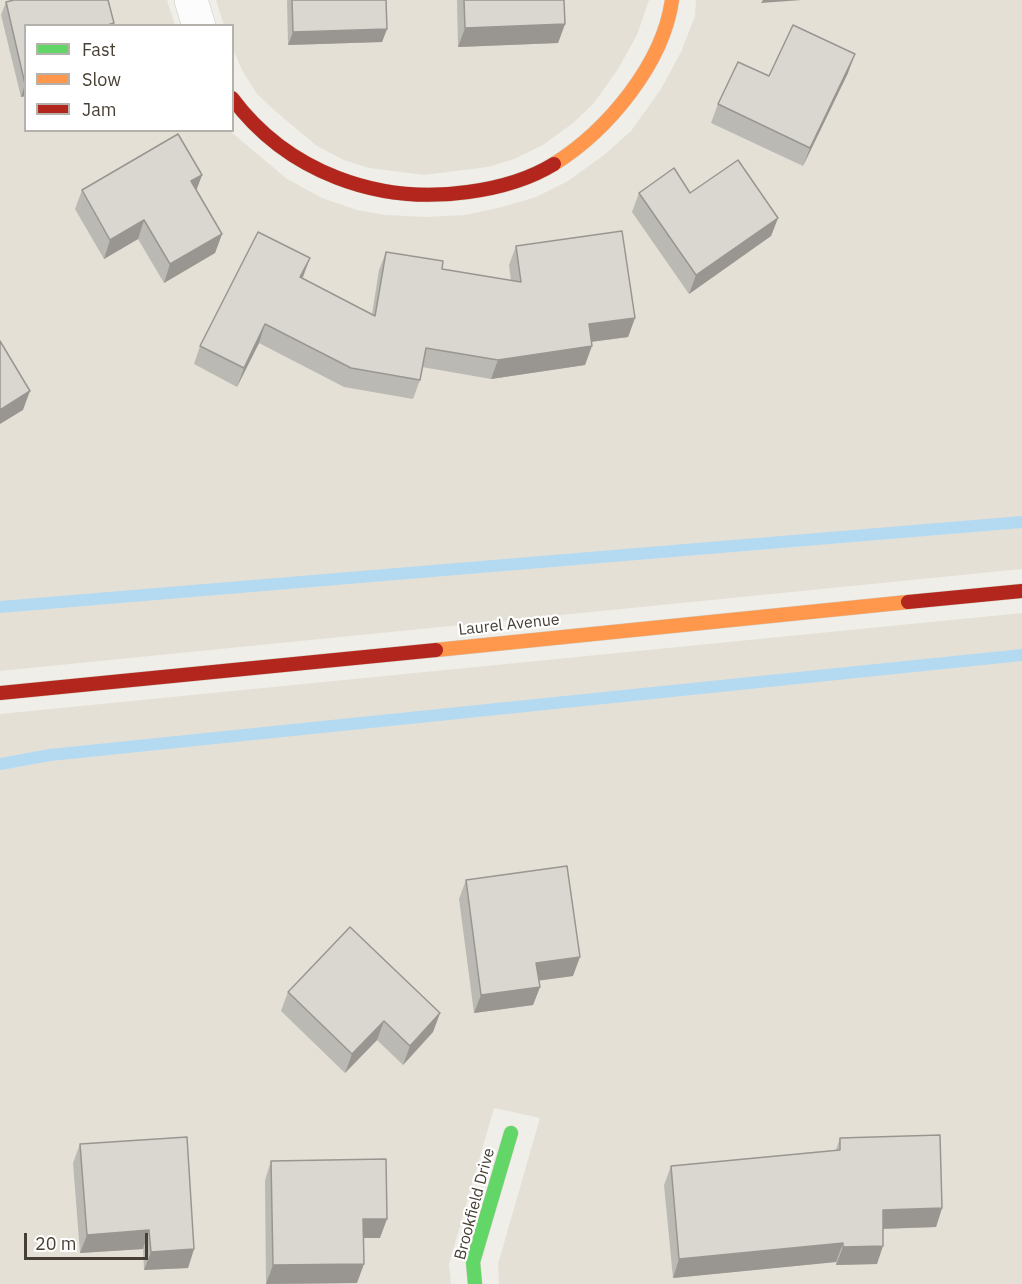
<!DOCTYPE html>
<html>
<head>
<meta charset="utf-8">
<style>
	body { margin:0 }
	#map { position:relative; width:1022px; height:1284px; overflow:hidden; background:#f0eee8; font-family:"IBM Plex Sans",sans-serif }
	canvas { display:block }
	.legend { position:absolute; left:24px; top:24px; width:210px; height:108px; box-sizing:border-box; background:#fff; border:2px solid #b5b2ae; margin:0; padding:8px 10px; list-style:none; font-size:18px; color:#473f34 }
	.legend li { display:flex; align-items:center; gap:12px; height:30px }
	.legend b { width:30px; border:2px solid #b5b2ae }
	.scale { position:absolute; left:24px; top:1233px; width:124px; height:27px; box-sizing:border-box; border:3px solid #473f34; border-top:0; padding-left:8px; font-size:18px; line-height:21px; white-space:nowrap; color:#473f34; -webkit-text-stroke:4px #fff; paint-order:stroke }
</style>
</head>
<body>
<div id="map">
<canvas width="1022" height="1284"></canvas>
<ul class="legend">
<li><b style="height:8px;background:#63d668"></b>Fast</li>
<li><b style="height:8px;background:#ff974d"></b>Slow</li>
<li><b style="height:8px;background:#b3261e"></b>Jam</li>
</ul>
<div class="scale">20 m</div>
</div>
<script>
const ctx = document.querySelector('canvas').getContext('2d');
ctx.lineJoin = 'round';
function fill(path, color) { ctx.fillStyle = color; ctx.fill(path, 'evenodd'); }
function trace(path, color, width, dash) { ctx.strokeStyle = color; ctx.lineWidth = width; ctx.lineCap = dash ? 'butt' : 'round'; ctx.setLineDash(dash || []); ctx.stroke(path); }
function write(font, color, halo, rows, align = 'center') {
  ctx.font = font + ' "IBM Plex Sans",sans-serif'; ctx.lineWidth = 4.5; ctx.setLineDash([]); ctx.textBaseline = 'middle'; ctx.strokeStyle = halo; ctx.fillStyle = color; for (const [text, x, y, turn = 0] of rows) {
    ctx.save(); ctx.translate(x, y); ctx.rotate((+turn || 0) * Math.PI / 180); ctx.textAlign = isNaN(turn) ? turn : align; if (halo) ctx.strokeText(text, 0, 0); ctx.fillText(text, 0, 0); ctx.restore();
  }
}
fill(new Path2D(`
	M0,0H167L175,25L26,26V130L230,131L287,179L322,198L357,210L386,215L426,217L465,215L502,207L536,197L568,181L604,155L631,131L661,89L681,52L695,16L696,0H1022V569L0,671Z
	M216,0H649L637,35L618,69L594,103L573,123L543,145L514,159L488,167L424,175L369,168L344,160L317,146L274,110L257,94L242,70L233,49L232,26L224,25Z
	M1022,613V1284H499L498,1264L540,1118L494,1108L449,1264L451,1284H0V714Z`), '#e5e0d5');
trace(new Path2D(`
	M0,607L1022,522
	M0,764L50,755L1022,655`), '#b4daf2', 12);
const street = new Path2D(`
	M191,0L199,26`);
const fast = new Path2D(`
	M475,1284L473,1262L511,1133`);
const slow = new Path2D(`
	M554,164C608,130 663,64 672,0
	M436,650L908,602`);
const jam = new Path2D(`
	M232,98C287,172 378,205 468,192C498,188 528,180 554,164
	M908,602L1022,591
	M0,693L436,650`);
trace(street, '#ceccc6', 34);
trace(fast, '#d2cdc0', 15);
trace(slow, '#d2cdc0', 15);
trace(jam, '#d2cdc0', 15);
trace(street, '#fdfcfc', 33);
trace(fast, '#63d668', 14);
trace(slow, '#ff974d', 14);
trace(jam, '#b3261e', 14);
fill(new Path2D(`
	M287,0H386L387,29L382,42L288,45Z
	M457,0H564L565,24L558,43L458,47Z
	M6,2L114,23L113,26H26V96L21,97L1,15Z
	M848,73L803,166L711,123L718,104Z
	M202,175L196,190L222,234L215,253L164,283L138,239L104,259L75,209L82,190Z
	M639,193H690L778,218L771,236L689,294L632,212Z
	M516,246L635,318L628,337L591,342L585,365L491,379L422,367L420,380L413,399L344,387L259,343L237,387L194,364L200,346L302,279L372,314L379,270L386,252L442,269L511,281L509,265Z
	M466,880L573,976L539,980L540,987L533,1005L474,1013L459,899Z
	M288,992L440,1013L433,1032L403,1065L377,1040L345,1073L281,1011Z
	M840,1138L942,1208L936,1227L883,1229L877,1264L836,1265V1262L673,1278L664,1185L671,1166L836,1150Z
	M80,1144L194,1249L188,1268L144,1270L143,1249L80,1253L73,1163Z
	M271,1161L380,1238H363L357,1283L266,1284L265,1180Z`), '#bbb9b4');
fill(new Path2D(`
	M763,0H802L761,3Z
	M565,24L558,43L458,47L465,28Z
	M387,29L382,42L288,45L293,32Z
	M855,54L848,73L803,166L810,148Z
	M25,84L26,96L21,97Z
	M202,175L195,194L191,181Z
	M778,218L771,236L689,294L696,275Z
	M144,220L138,239L104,259L110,240Z
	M222,234L215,253L164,283L170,264Z
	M310,258L303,277L293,296L300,277Z
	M635,318L628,337L582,343L589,324Z
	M265,324L259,343L237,387L244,368Z
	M592,346L585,365L491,379L498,360Z
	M30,391L23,410L0,424V410Z
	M580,957L573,976L529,982L536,963Z
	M540,987L533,1005L474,1013L481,995Z
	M440,1013L433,1032L403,1065L410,1046Z
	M384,1021L377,1040L345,1073L352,1054Z
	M942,1208L936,1227L876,1229L883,1210Z
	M363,1219H387L380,1238H356Z
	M149,1230L143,1249L80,1253L87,1235Z
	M843,1243L836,1262L673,1278L679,1259Z
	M883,1246L877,1264L836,1265L843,1247Z
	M194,1249L188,1268L144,1270L151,1252Z
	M364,1264L357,1283L266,1284L273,1265Z`), '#999692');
const building = new Path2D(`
	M14,0H108L114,23L104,26H26L25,84L6,2Z
	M292,0H386L387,29L293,32Z
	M464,0H564L565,24L465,28Z
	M793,25L855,54L810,148L718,104L738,62L769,76Z
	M178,134L202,175L191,181L222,234L170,264L144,220L110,240L82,190Z
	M738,160L778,218L696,275L639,193L674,168L690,193Z
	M622,231L635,318L589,324L592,346L498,360L426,348L420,380L351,368L265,324L244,368L200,346L258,232L310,258L300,277L375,316L386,252L443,261L442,269L521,282L516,246Z
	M0,341L30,391L0,410Z
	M567,866L580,957L536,963L540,987L481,995L466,880Z
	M350,927L440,1013L410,1046L384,1021L352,1054L288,992Z
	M940,1135L942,1208L883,1210V1246L843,1247V1243L679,1259L671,1166L840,1150V1138Z
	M187,1137L194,1249L151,1252L149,1230L87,1235L80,1144Z
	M386,1159L387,1219H363L364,1264L273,1265L271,1161Z`);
fill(building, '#dad7d1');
trace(building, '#999692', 1.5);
write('16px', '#473f34', '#fff', [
	["Laurel Avenue",509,625,-6],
	["Brookfield Drive",475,1204,-75]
]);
</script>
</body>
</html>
